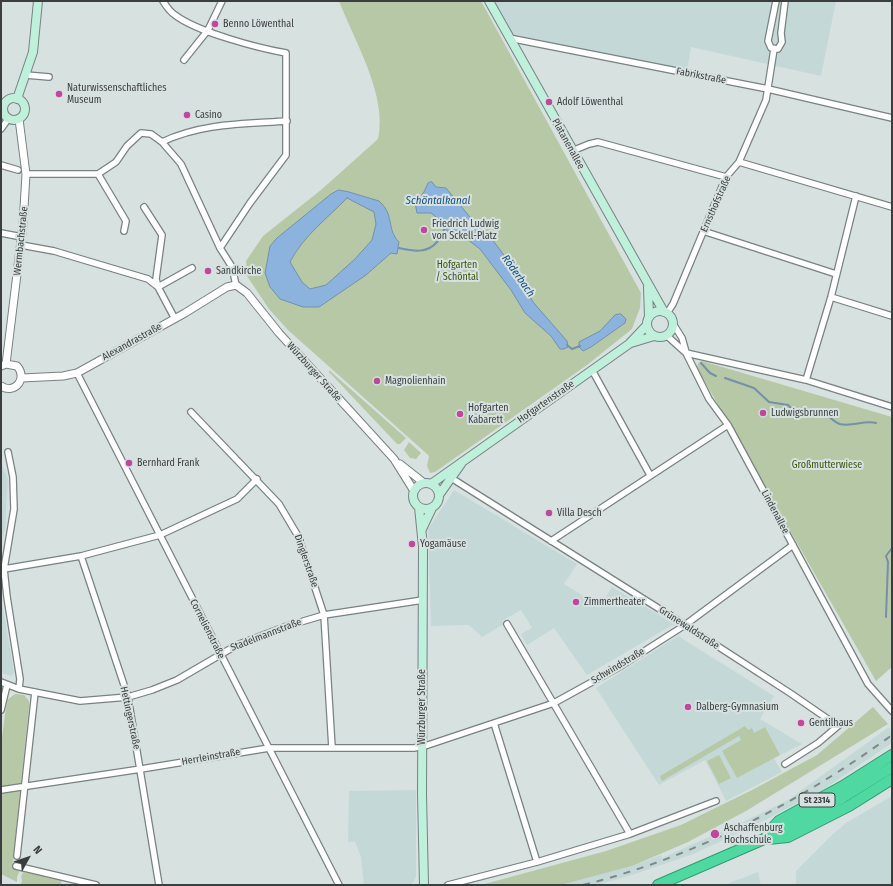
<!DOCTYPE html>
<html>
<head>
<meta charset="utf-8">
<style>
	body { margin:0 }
	#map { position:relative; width:893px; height:886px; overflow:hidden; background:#d7e1e0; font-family:"Fira Sans Condensed",sans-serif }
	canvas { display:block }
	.frame { position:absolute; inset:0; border:2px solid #3a3e3e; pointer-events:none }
	.north { position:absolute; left:8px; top:838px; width:40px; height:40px; -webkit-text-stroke:3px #d7e1e0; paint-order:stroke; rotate:50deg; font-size:11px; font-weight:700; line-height:16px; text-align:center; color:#3a3e3e }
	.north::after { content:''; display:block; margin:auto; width:14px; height:18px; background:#3a3e3e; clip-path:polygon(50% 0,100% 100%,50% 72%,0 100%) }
</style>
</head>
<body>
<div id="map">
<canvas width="893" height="886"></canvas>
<div class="frame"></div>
<div class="north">N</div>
</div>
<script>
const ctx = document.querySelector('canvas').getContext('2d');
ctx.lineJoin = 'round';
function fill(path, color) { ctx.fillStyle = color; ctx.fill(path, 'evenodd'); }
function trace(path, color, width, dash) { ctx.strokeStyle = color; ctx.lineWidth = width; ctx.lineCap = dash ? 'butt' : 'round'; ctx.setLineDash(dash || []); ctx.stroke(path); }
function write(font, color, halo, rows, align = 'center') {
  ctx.font = font + ' "Fira Sans Condensed",sans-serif'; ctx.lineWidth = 4; ctx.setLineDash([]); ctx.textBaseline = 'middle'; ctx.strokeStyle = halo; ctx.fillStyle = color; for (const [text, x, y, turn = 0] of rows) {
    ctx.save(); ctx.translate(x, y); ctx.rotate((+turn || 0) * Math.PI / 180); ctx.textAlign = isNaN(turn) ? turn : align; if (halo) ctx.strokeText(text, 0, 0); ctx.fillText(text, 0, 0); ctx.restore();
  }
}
fill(new Path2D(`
	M494,1H836L821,76L691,47L686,77L517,43Z
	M1,463L8,479L5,529L1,546Z
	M454,490L577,564L564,584L600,606L612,587L674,624L587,675L554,628L527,645L521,634L532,628L521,610L502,621L504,624L482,637L469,625L431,626L428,529Z
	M1,597L14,672L12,676L1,673Z
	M678,636L774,696L760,719L802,744L774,758L782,772L726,801L705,760L659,785L596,688Z
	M889,727L892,731V743L824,789L756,825L693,854L632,875L597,885H561L632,866L661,855L662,858L749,819L788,800Z
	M416,790V877L412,884L364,885L361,857L355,842H348L349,791Z
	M892,796V885H796V871L833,834L846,823Z
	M758,872L761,885H724Z`), '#c4d9d7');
fill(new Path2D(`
	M339,1H481L641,293L640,308L632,329L587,365L435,472L430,473L427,466L429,456L427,454L288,330L269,309L247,276L246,261L263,236L321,190L378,139C388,96 354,40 339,1Z
	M702,361L892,417V667L876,681L697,368L698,363Z
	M329,370L406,438L400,444H397L329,372Z
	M409,442L421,453L416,459L410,458L404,450Z
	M15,694L24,695L29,701V707L12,868L20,870L17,877V882L1,874V745L7,700Z
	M873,707L888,724L746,811L688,842L632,866L561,885H481L606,851L681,825L754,789L817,755Z
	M745,726L748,730L752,728L754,733L765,727L780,755L737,778L722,751L741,740L739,736L662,781L660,776Z
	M719,755L731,778L719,784L707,761Z
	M23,872L62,879L61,885H21L22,880L21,877Z`), '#b7c8a7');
const water = new Path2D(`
	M432,182L436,187L446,188L469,216L489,235L512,266L533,302L567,341L568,347L564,349H560L551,336L525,313L511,290L480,249L467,239L453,235L444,228L441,221L431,213H417L415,203L424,192L428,183Z
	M339,190L349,192L379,201C395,215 386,229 399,242L397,254L391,253L366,275L319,307H303L280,299L270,287L265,273L270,246L277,238L331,194ZM347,198L374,212L376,224L372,240L355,259L326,285L310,289L302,282L290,262C304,235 327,219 347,198Z
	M621,314L626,319L625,323L591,347L583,351L579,347V342L600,331L615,315Z`);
fill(water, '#8cb3dd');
trace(water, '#7390ad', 1);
trace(new Path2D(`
	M399,248C413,251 427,254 437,242C441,238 442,232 445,228
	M567,345L572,349L580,346
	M701,363L710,373L716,376
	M725,378L754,388L769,402L788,405L797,414L824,413C830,416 833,422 840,424C853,427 863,420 876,423
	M886,617L888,562L886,556L892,548`), '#7390ad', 2);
const minor = new Path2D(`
	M163,1C166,6 169,11 175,15C197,32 258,48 286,53V155L250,203L220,248
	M776,1L768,41L771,48L778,49L782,42L781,33L785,1
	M509,38L768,89L892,118
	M184,60L208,30L222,1
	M26,75L49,77
	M1,129L9,118
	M162,142C202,123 244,124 287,121
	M572,151L589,144L598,142L726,177
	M739,162L892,207
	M1,165L18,170
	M26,174H98L116,162L127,146L141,133L151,134L162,142L181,164L220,248L232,267L236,285
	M98,174L126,221L124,231
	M144,207L162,235L156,279L158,287L175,319
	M703,231L836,274
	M1,233L22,237
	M21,245L54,251L148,279L158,287
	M158,287L192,268
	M831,297L892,316
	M667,313L673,304L726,177L739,162L766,100L774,49
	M672,322L682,338L686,352
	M666,335L686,353L709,399L728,425L868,684L892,711
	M686,353L806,380L892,407
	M592,370L650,475
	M77,373L339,885
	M806,380L831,297L856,196
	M191,412L279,504L298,536L324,615L332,748
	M8,452L13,477L14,509L4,569L7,597L20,679L19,689
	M456,481L685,625L790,693L838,726L818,743L785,764
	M551,541L728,425
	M81,556L128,697L159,885
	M4,569L81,556L160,535L237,499L257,479
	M507,624L630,834
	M1,682L19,689L80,701L128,697L152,690L177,680L237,645L287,626L324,615L423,600
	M1,710L7,685
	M494,723L537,862
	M1,790L141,769L269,748H414L428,745L554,703L621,666L685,625L793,545
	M17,856L35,692
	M16,866L96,885
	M448,885L537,862L630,834L716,801`);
const tertiary = new Path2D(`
	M6,364L23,225L26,174L19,119
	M1,366L6,364L17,366C28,378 15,395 1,386
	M22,378L63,376L77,373L185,313L227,287L236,285L247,293L279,333L394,459L414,491
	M400,464L424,483`);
const secondary = new Path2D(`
	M489,1L664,312
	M3 109a11 11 0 1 1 22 0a11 11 0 1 1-22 0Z
	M17,99L33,52L38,1
	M648,287L649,317
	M647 324a13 13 0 1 1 26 0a13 13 0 1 1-26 0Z
	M631,343L654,336
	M413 496a13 13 0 1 1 26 0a13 13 0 1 1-26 0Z
	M431,484L629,344L647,325
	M439,495L461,464
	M419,507L423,547L422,794L424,885
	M422,529L432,508`);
const trunk = new Path2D(`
	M767,834L779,821L843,786L892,755
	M768,839L788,837L849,806L892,779
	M658,885L762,840L842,798L892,767`);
trace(minor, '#788281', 8);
trace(tertiary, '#788281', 9);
trace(secondary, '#788281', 10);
trace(trunk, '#2c9c70', 12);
trace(minor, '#fff', 5.5);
trace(tertiary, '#fff', 7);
trace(secondary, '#bef0dc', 8);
trace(trunk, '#50d8a2', 10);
trace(new Path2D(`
	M583,885C695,857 800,802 892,735`), '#818787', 2, [7, 7]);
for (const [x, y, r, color] of [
	[215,24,4,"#bf479c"],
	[59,94,4,"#bf479c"],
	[549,102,4,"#bf479c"],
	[187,115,4,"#bf479c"],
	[424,230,4,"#bf479c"],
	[208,271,4,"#bf479c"],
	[377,381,4,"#bf479c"],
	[763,413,4,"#bf479c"],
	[460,414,4,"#bf479c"],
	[129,463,4,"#bf479c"],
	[549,513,4,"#bf479c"],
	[412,544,4,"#bf479c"],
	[576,602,4,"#bf479c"],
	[688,707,4,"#bf479c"],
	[801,723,4,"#bf479c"],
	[715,834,5,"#bf479c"]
]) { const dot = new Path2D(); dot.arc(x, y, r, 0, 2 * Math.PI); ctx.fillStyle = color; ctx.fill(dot); trace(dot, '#d7e1e0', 1.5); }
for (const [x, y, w] of [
	[817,800,36]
]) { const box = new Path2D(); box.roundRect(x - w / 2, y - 7, w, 14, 3); ctx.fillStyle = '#d7e1e0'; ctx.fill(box); trace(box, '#3a3e3e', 1); }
write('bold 9px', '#3a3e3e', null, [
	["St 2314",817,800]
]);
write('10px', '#3a3e3e', '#d7e1e0', [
	["Benno Löwenthal",223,24],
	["Naturwissenschaftliches",67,88],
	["Museum",67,100],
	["Adolf Löwenthal",557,102],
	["Casino",195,115],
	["Friedrich Ludwig",432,224],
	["von Sckell-Platz",432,236],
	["Sandkirche",216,271],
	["Magnolienhain",385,381],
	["Hofgarten",468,408],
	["Kabarett",468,420],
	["Ludwigsbrunnen",771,413],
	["Bernhard Frank",137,463],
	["Villa Desch",557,513],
	["Yogamäuse",420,544],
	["Zimmertheater",584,602],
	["Dalberg-Gymnasium",696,707],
	["Gentilhaus",809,723],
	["Aschaffenburg",724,828],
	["Hochschule",724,840]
], 'left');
write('10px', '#3a3e3e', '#d7e1e0', [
	["Fabrikstraße",701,76,11],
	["Platanenallee",568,144,61],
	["Ernsthofstraße",716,204,-66],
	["Wermbachstraße",21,241,-84],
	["Alexandrastraße",132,342,-29],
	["Würzburger Straße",314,372,48],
	["Hofgartenstraße",546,402,-35],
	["Lindenallee",775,512,62],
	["Dinglerstraße",306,561,71],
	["Grünewaldstraße",689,628,33],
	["Cornelienstraße",207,629,63],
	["Stadelmannstraße",266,635,-21],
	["Schwindstraße",618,666,-31],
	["Würzburger Straße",422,707,-90],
	["Hettingerstraße",130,718,78],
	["Herrleinstraße",211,757,-10]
]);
write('10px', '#38550a', '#d7e1e0', [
	["Hofgarten",457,265],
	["/ Schöntal",457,277],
	["Großmutterwiese",827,465]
]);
write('italic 11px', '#164f83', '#d7e1e0', [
	["Schöntalkanal",438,201],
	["Röderbach",518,276,55]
]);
</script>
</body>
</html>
